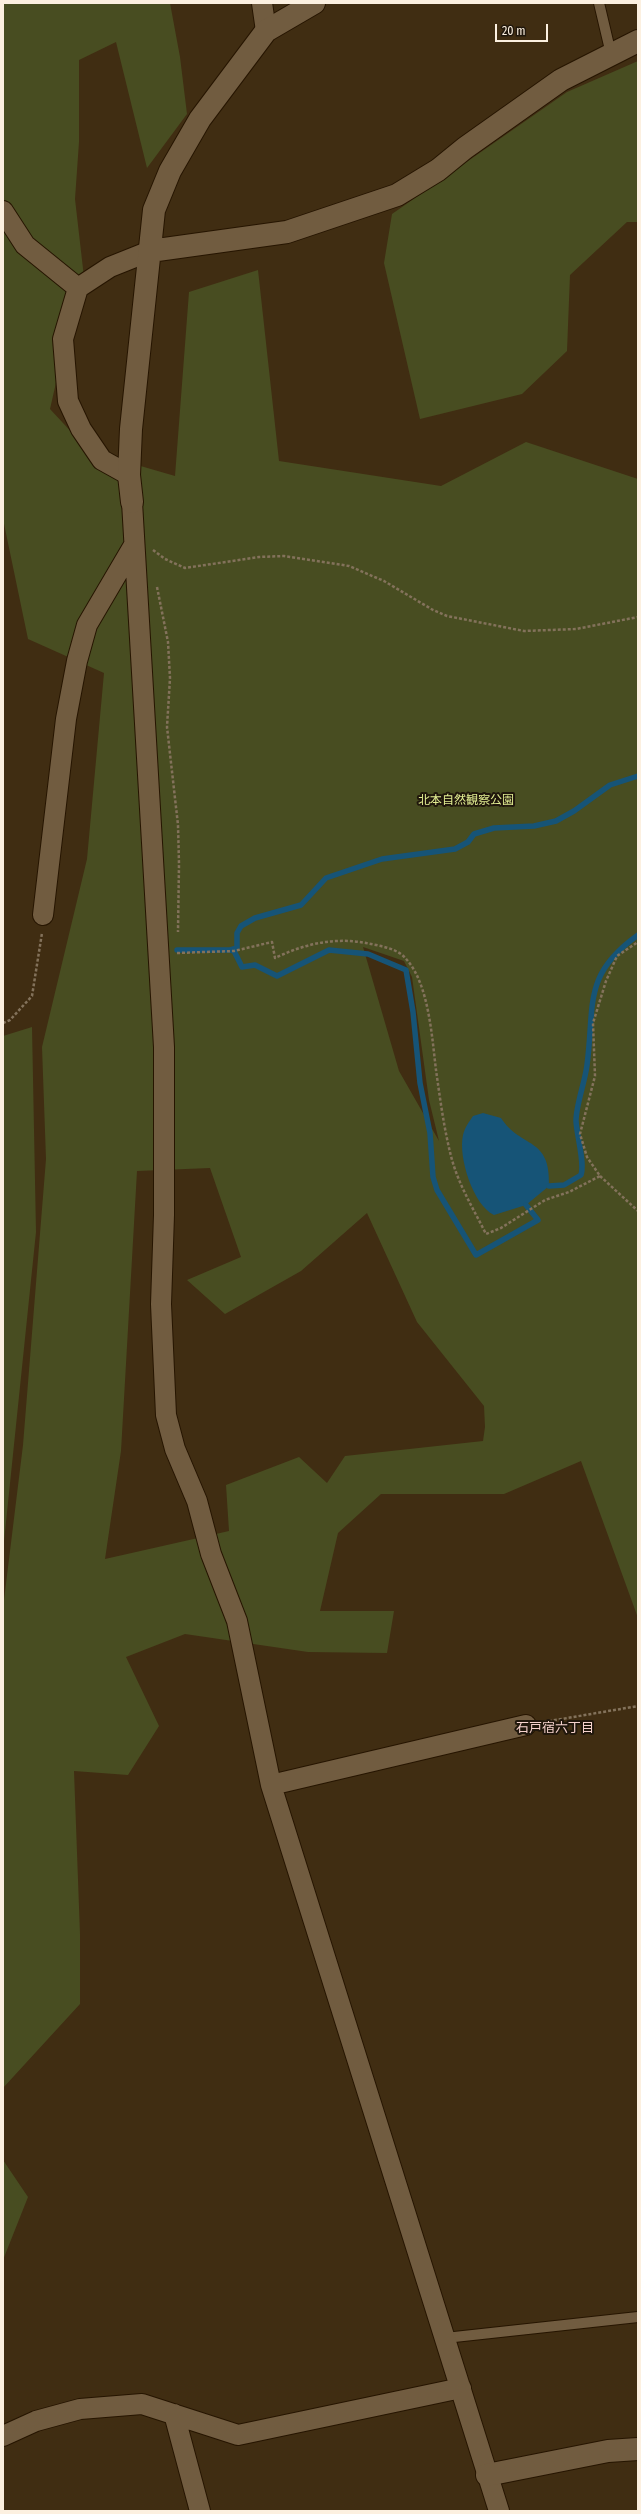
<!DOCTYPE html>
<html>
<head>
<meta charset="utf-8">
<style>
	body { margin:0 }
	#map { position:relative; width:641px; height:2514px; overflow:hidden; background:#402d12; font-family:"Fira Sans Condensed",sans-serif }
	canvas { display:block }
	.frame { position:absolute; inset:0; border:4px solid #fcf0e0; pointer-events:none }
	.scale { position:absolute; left:495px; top:24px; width:53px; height:18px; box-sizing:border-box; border:2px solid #fcf0e0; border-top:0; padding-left:5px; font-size:12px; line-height:14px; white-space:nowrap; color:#fcf0e0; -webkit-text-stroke:3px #20170c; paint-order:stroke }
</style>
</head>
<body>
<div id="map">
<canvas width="641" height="2514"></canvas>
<div class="frame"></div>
<div class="scale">20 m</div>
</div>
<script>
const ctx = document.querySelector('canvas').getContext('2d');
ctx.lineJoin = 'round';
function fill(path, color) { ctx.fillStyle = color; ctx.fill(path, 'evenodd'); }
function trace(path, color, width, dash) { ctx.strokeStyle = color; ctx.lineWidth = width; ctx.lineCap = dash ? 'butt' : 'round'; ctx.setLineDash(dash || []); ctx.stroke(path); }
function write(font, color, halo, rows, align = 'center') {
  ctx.font = font + ' "Fira Sans Condensed","Noto Sans JP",sans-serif'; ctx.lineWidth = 4; ctx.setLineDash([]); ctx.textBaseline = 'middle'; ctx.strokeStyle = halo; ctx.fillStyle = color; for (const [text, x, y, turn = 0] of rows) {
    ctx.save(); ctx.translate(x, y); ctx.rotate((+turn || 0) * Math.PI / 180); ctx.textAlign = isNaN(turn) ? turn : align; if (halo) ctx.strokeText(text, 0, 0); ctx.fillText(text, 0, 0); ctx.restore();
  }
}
fill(new Path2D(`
	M3,3H170L180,57L187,114L147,168L116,42L79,60V142L75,199L85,286L63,352L50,409L89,451L175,476L189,292L258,270L279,461L441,486L526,442L638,479V1618L581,1461L504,1494H381L338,1533L320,1611H394L387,1653L308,1652L185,1634L126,1657L159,1726L128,1775L74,1771L80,1934V2004L3,2088V1608L23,1445L46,1159L42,1047L87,859L104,673L28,639L3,519ZM363,947L404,961L412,977L429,1100L439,1141L399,1071ZM210,1168L241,1257L187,1280L225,1314L301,1271L367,1213L417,1322L484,1406L485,1427L483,1441L345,1456L327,1483L299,1457L226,1485L229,1531L105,1559L121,1451L137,1171Z
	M638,61V222H627L570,275L567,351L522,394L420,419L384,263L392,214L567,92Z
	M32,1027L36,1232L3,1551V1036Z
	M3,2160L28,2197L3,2260Z`), '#484d21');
fill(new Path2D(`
	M483,1113L501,1118C521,1149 551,1136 549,1186L526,1205L494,1215C473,1205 458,1157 463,1135C465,1127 469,1122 473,1116Z`), '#165477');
trace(new Path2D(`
	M177,950H230L234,951L242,967L255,965L277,976L329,950L368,954L406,970L413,1012L420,1083L430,1133L433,1177L437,1190L476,1255L538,1220L526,1205
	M230,950L237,948V933L241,926L255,918L301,905L326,878L382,859L455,849L468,842L474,834L494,828L534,826L556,821L574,811L610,785L638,776
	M549,1186L564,1185L581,1175C585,1163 577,1137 576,1121C576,1105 585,1082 587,1065C595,1005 582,975 638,935`), '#165477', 5.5);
const service = new Path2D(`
	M599,3L611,54
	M445,2338L638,2317`);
const minor = new Path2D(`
	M262,3L266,31
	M3,211L25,245L78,288L110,267L150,251
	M78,288L63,339L68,401L81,429L102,460L129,475
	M132,502L164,1047V1215L161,1304L166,1415L175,1449L197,1501L211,1554L237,1621L271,1785L499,2511
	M43,915L66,719L77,661L87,625L134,545
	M271,1785L526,1725
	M174,2414L200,2511
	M3,2436L36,2421L80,2409L142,2404L238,2435L461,2388`);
const tertiary = new Path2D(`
	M150,251L287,232L397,195L438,170L465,148L561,80L638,41
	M132,502L129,475L131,429L154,210L170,171L200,119L266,31L314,3
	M487,2475L608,2451L638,2449`);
trace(service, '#261500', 12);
trace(minor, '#261500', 22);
trace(tertiary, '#261500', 24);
trace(new Path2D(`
	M153,550L165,559L185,568L259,557L284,556L349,566L384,581L433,610L447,616L524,631L576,629L638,617
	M157,587L168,642L170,678L167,727L178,825L179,864L178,932
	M177,953L234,951L272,942L275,958C304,944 334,937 366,943C380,946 398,948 407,960C429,985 432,1038 436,1070C440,1098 444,1129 451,1156C458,1184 473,1208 486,1234L501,1228L545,1200L569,1192L600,1176L587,1157L580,1134L595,1076L593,1023L606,981L617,956L638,942
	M3,1023L10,1020L32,996L42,933
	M600,1176L638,1211
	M544,1722L638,1706`), '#83725b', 2.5, [3, 2]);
trace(service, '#715c40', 10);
trace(minor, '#715c40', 20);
trace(tertiary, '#715c40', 22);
write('12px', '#e1ec91', '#20170c', [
	["北本自然観察公園",466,801]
]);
write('13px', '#f5d2cd', '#20170c', [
	["石戸宿六丁目",555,1728]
]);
</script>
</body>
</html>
